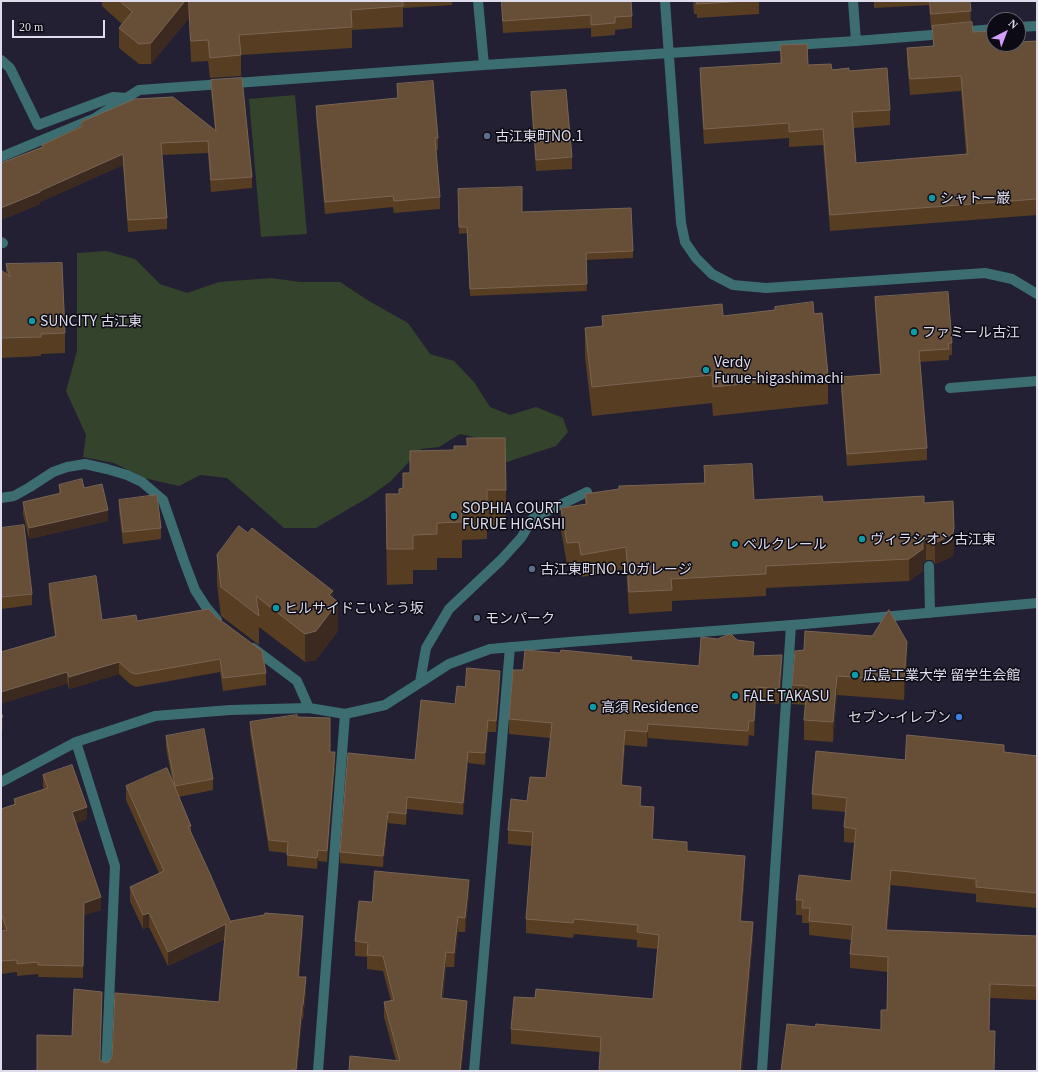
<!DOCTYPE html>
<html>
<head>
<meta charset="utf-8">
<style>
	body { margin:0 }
	#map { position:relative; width:1038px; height:1072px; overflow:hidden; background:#232034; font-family:Georgia,serif }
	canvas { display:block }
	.frame { position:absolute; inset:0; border:2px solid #dfddeb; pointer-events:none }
	.north { position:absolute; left:986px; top:12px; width:40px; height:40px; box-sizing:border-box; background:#0c0b14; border:1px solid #605f6a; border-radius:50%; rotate:42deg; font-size:11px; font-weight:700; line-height:16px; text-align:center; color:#dfddeb }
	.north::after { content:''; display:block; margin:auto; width:14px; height:18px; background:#d49cfb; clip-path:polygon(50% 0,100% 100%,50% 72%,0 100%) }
	.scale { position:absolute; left:12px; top:20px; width:93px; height:18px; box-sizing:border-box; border:2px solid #dfddeb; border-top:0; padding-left:5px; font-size:12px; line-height:14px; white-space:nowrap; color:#dfddeb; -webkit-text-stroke:3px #0c0b14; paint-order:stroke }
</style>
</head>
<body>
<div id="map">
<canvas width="1038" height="1072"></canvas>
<div class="frame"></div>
<div class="north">N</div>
<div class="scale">20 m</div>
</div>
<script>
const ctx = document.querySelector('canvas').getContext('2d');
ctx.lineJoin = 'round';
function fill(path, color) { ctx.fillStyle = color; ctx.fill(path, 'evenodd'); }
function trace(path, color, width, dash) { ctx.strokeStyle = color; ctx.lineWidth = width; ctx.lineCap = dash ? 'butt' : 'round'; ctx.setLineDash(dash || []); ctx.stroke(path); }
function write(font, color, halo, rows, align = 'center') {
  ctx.font = font + ' Georgia,"Noto Sans JP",serif'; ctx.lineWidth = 3; ctx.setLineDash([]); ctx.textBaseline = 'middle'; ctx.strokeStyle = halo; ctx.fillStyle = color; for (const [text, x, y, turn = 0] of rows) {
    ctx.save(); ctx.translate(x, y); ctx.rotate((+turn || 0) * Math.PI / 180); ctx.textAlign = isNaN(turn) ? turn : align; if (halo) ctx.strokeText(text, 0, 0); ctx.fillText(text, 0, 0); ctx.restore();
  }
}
fill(new Path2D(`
	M295,95L307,234L261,237L249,99Z
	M106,251L135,259L160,284L187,293L219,282L271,278L301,282H340L369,301L408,323L430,354L454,361L474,382L490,407L510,415L536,407L563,418L568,432L556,446L507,462L479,438L460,434L439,447L421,449L391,481L369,497L316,528H284L227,478L200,475L179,486L144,478L114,463L83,457L86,435L66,391L77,351V253Z`), '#34432c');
trace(new Path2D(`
	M478,1L484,65
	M665,1L681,223L685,242L696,258L712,274L733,285L766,288L985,273L1012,279L1037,294
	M853,1L856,41
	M1018,27L1037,26
	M960,32L994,29
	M1,60L10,68L38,125L113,97L127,98
	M1,157L95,118L139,90L484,65L856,41L944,34
	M1,242L3,243
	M950,388L1037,381
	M1,498L14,496L30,487L53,472L67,467L85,464L107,469L127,475L142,482L163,500L184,561L195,590L206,607L217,620
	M929,566L930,613
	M253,648L297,681L309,708
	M420,682L426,648L449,609L501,560L521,538L533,518L587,492
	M76,742L115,866L106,1071
	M1,782L76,742L155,716L230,710L309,708L345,714L385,705L449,664L490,649L569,642L805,624L1037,603
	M318,1071L345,714
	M474,1071L510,647
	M762,1071L791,625`), '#3c6e71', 10);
fill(new Path2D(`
	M102,1H452V5L403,8V27L352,30V48L241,55V76L210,78L208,61L191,62L189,18L151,64H139L119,48V28L122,24L102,6Z
	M501,1H631L632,16V28L615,30V35L591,37V28L503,33Z
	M693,1H766H759V14L697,18V14H694Z
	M874,1H970L971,22L973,32L994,44L1037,41V215L830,231L823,145L789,147V138L704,144L700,83V68L780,63V45L808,65L832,70L849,71L890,110V125L853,128L856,163L966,154L961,91L910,95L907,63V48L933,46L932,28H931L929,5L874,8Z
	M211,80L252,177V188L211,192L208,153L162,155L167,218V229L128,232L123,165L40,202V204L1,220V163L42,147V145L81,126V122L215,130L211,91Z
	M397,84L438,138V150H435L440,197V209L394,213L393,207L325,214L316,118V106L397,98Z
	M531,92L572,157V169L536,171L531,104Z
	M458,189L633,251V258L586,260L587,291L470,296L467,233L459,234Z
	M6,264L65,333V353L41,354V356L1,358V270L6,273Z
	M875,297L952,343V355H949V360L920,362L927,448V460L847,466L841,389V377L880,374L875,309Z
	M775,307L814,314L828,375V404L713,416L712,403L592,416L585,357V328L602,327V316H723L775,311Z
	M410,451L506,490V525L487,526V539L462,540V558H437V570H413V584L387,585L386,529V494H399L403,488V473H410Z
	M704,466L754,500L823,502L924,503L954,550L953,555L949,558L935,564L932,560H926L923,563V571L909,581L766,588V596L672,601V611L629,614L626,569L581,577L579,563L567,565L561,530V508L585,504V494L704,483Z
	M59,485L84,488L108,521L29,539L23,514V502L59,494Z
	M119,500L161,528V539L123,544L119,511Z
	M1,528L32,594V605L2,609L1,601Z
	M217,555L333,598L338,631L316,660L305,662L259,627V645L221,616L217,584Z
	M49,584L102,620L137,621L266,673V685L223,691L220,672L136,687L130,684L119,674L69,689L55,636L49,596Z
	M754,656L782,670L779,704L756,702L754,736L749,735L748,746L648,738L647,747L625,745L622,785L641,802V806L654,822L653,839L745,871L741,921L753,936L742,1071H599L600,1052L511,1044V1029L535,998L653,999L657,949L637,947V940L574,934L573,938L526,933V919L532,846L508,844V830L527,801L546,778L550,738L509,734V719L523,670L632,660L699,666Z
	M907,661L904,700L837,695L833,742L804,740V720L805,705L792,704V685Z
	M500,683L496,732H488L485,765L468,763L463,815L407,809L406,825L388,823L383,867L340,863V852L415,760L455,704L465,687Z
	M297,717L330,752L335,763L327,862L318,861L317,869L287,866V853L269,851L250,733V722Z
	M166,736L213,779V790L179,797L191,826V833L231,923L303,930L299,977L306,991L303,1019H302L297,1071H37L102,1006L100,1059V1060L105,1063L109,1062L219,1002L225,939L168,966L149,927L143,929L130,901V887L159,873L126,800V786L172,779L166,748Z
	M1004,752L1037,756V908L976,902V894L891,885L887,930L1037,936V1000L990,998L781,1071L815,1027L881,1030L887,1010L888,972L850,968V954L851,940L809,935V923H802V915H796V900L851,881L854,843L844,842V827L846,812L812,809V794L905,760Z
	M43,775L87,819L76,823L101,910L84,915L83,978L38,977V974L17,976V972L1,974V931L3,930L1,925V809L14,805V799L44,789L43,787Z
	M469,895L465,932H458L454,967H446L443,998L467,1016L461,1071H349L396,1061L384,1017V1002L391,1001L383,971L367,969V957L355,956V941L372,902Z`), '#573d21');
fill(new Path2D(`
	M185,1H189V18L151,64V43Z
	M123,154V165L40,202V204L1,220V208Z
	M108,510V521L29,539V528Z
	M954,528V550L953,555L949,558L935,564V543Z
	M926,539V560L923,563V571L909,581V559Z
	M333,591V610L338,602V631L316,660L305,662V634L329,595Z
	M907,642V661L904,700V681Z
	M782,655V670L779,704V689Z
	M119,662V674L69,689V677Z
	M500,671V683L496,732V721Z
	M67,672V684L1,704V692Z
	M837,676V695L833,742V722Z
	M756,687V702L754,736V721Z
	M3,717V730L1,731V718Z
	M488,720V732L485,765V753Z
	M648,724V738L647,747V732Z
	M625,730V745L621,800V785Z
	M335,752V763L327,862V851Z
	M468,752V763L463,815V803Z
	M641,787V802L640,820V806Z
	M407,797V809L406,825V814Z
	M87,807V819L72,825V812Z
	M654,807V822L652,853V839Z
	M388,812V823L383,867V856Z
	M318,850V861L317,869V858Z
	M745,856V871L740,935V921Z
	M891,870V885L886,945V930Z
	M469,880V895L465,932V918Z
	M101,897V910L84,915L83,978L84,903Z
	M149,913V927L143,929V915Z
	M303,916V930L298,991V977Z
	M458,917V932L454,967V953Z
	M753,922V936L742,1071H740Z
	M226,924V938L168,966V952Z
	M446,952V967L441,1013V998Z
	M306,977V991L303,1019V1005Z
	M102,992V1006L100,1071V1057Z
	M467,1001V1016L461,1071H460Z
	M302,1005V1019L297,1071H296Z`), '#3c2a20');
const building = new Path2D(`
	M120,1H185L151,43L139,44L119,28L132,12Z
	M189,1H403V6L351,10L352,27L239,35L241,55L210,58L208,40L191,41Z
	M502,1H631L632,16L615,17V23L591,25V15L503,21Z
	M697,1H749L697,4Z
	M930,1H970L971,11L931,14Z
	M972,22L973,32L994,31V44H1018V42L1037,41V199L830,215L823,129L789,132V123L704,129L700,68L782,63L780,45L807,44L808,65L831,64L832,70L849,68V71L887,68L890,110L852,112L856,163L968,154L961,76L910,79L907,48L934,46L932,26Z
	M242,78L252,177L211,180L208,141L161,143L167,218L128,220L123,154L40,191V192L1,208V163L43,147L42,145L83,126L81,122L135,99L173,97L216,131L211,80Z
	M433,81L438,138H435L440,197L394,201L393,196L325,202L316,106L398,98L397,84Z
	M566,90L572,157L536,160L531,92Z
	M522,187V212L631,208L633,251L586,253L587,284L470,289L467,227H459L458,189Z
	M62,263L65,333L41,334V337L1,338V270L10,277L6,264Z
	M948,292L952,343H948L949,349L919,351L927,448L847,454L841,377L881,374L875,297Z
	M813,302L814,314L822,313L828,375L713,387L712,375L592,387L585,328L603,326L602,316L722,304L723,316L775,310V307Z
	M467,438H505L506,490H487V504H461L462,522L437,523V534L413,535V549H387L386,494H399V489L403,488V473H410V451L454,450V446H467Z
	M752,464L754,500L822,496L823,502L924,496V503L953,501L954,528L953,533L949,536L935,543L932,538L926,539L923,542V549L909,559L766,566V574L671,579L672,590L629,592L626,547L581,555L579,542L567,543L561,508L587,504L585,494L619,489V486L705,483L704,466Z
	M82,479L84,488L102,484L108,510L29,528L23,502L61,493L59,485Z
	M157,495L161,528L123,532L119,500Z
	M24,525L32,594L2,597L1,589V528Z
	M239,526L248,533L252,528L333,591L329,595L338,602L316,631L305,634L256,596L259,616L221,587L217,555Z
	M96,576L102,620L136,615L137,621L209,609L215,616L262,651L266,673L223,678L220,659L136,674L130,672L119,662L69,677L67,672L1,692V652L56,636L49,584Z
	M889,610L907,642L904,681L837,676L833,722L804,720L807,686L792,685L795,651L804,650L805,631L872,636Z
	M731,634L737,640L754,642L753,656L782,655L779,689L756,687L754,721H749L748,731L648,724L647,732L625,730L621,785L641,787L640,806L654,807L652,839L687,842V851L745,856L740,921L753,922L740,1071H599L601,1037L511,1029L514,997L535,998L536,989L653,999L659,935L637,932L638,925L574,919L573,923L526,919L533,832L508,830L511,799L527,801L530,777L546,778L552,723L509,719L513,670H523L525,650L560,653L561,650L632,657L631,660L699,666L701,637L717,639Z
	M467,668L500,671L496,721L488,720L485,753L468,752L463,803L407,797L406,814L388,812L383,856L340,852L348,753L415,760L421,700L455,704L457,686L465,687Z
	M1,712L3,717L1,718Z
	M297,715V717L330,718V752H335L327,851L318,850L317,858L287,855L288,842L269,840L250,722Z
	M204,729L213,779L175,786L166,736Z
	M907,735L1004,745V752L1037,756V893L976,887V879L891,870L886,930L1037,936V986L990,984L989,1031H995L994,1071H781L787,1024L815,1027L816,1024L881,1030V1010H887L888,957L850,954L853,925L809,921L810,908H802L803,900H796L799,875L851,881L856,829L844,827L847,798L812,794L816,751L905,760Z
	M72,765L87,807L72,812L101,897L84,903L83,966L38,965V962L17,964V960L1,961V931L7,930L1,913V809L16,804L14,799L48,788L43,775Z
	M167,768L191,826H188L211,876L231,923V921L264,915L265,913L303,916L298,977H306L303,1005H302L296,1070L291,1069L290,1071H37V1035L72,1036L74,989L102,992L100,1057V1060L105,1063L109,1062L112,1057L115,993L219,1002L226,924L168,952L149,913L143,915L130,887L164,871L126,786Z
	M375,871L469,880L465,918L458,917L454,953L446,952L441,998L467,1001L460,1071H349L350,1056L400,1061L384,1002L394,1000L383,956L367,955L368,943L355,941L359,901L372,902Z`);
fill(building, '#664e37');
trace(building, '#796553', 1);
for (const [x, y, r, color] of [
	[487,136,4,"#5c6f8a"],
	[932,198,4,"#0f9aa8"],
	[32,321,4,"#0f9aa8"],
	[914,332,4,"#0f9aa8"],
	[706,370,4,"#0f9aa8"],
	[454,516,4,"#0f9aa8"],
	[862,539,4,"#0f9aa8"],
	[735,544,4,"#0f9aa8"],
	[532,569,4,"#5c6f8a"],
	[276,608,4,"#0f9aa8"],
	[477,618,4,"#5c6f8a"],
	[855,675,4,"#0f9aa8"],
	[735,696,4,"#0f9aa8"],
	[593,707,4,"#0f9aa8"],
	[959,717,4,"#3f7fe0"]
]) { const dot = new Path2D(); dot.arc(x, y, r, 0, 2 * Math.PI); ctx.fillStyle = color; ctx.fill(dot); trace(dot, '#0c0b14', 1.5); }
write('14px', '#dfddeb', '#0c0b14', [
	["古江東町NO.1",495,136],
	["シャトー巌",940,198],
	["SUNCITY 古江東",40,321],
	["ファミール古江",922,332],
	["Verdy",714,362],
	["Furue-higashimachi",714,378],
	["SOPHIA COURT",462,508],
	["FURUE HIGASHI",462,524],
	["ヴィラシオン古江東",870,539],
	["ベルクレール",743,544],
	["古江東町NO.10ガレージ",540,569],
	["ヒルサイドこいとう坂",284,608],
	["モンパーク",485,618],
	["広島工業大学 留学生会館",863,675],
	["FALE TAKASU",743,696],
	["高須 Residence",601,707],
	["セブン-イレブン",951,717,"right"]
], 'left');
</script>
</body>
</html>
